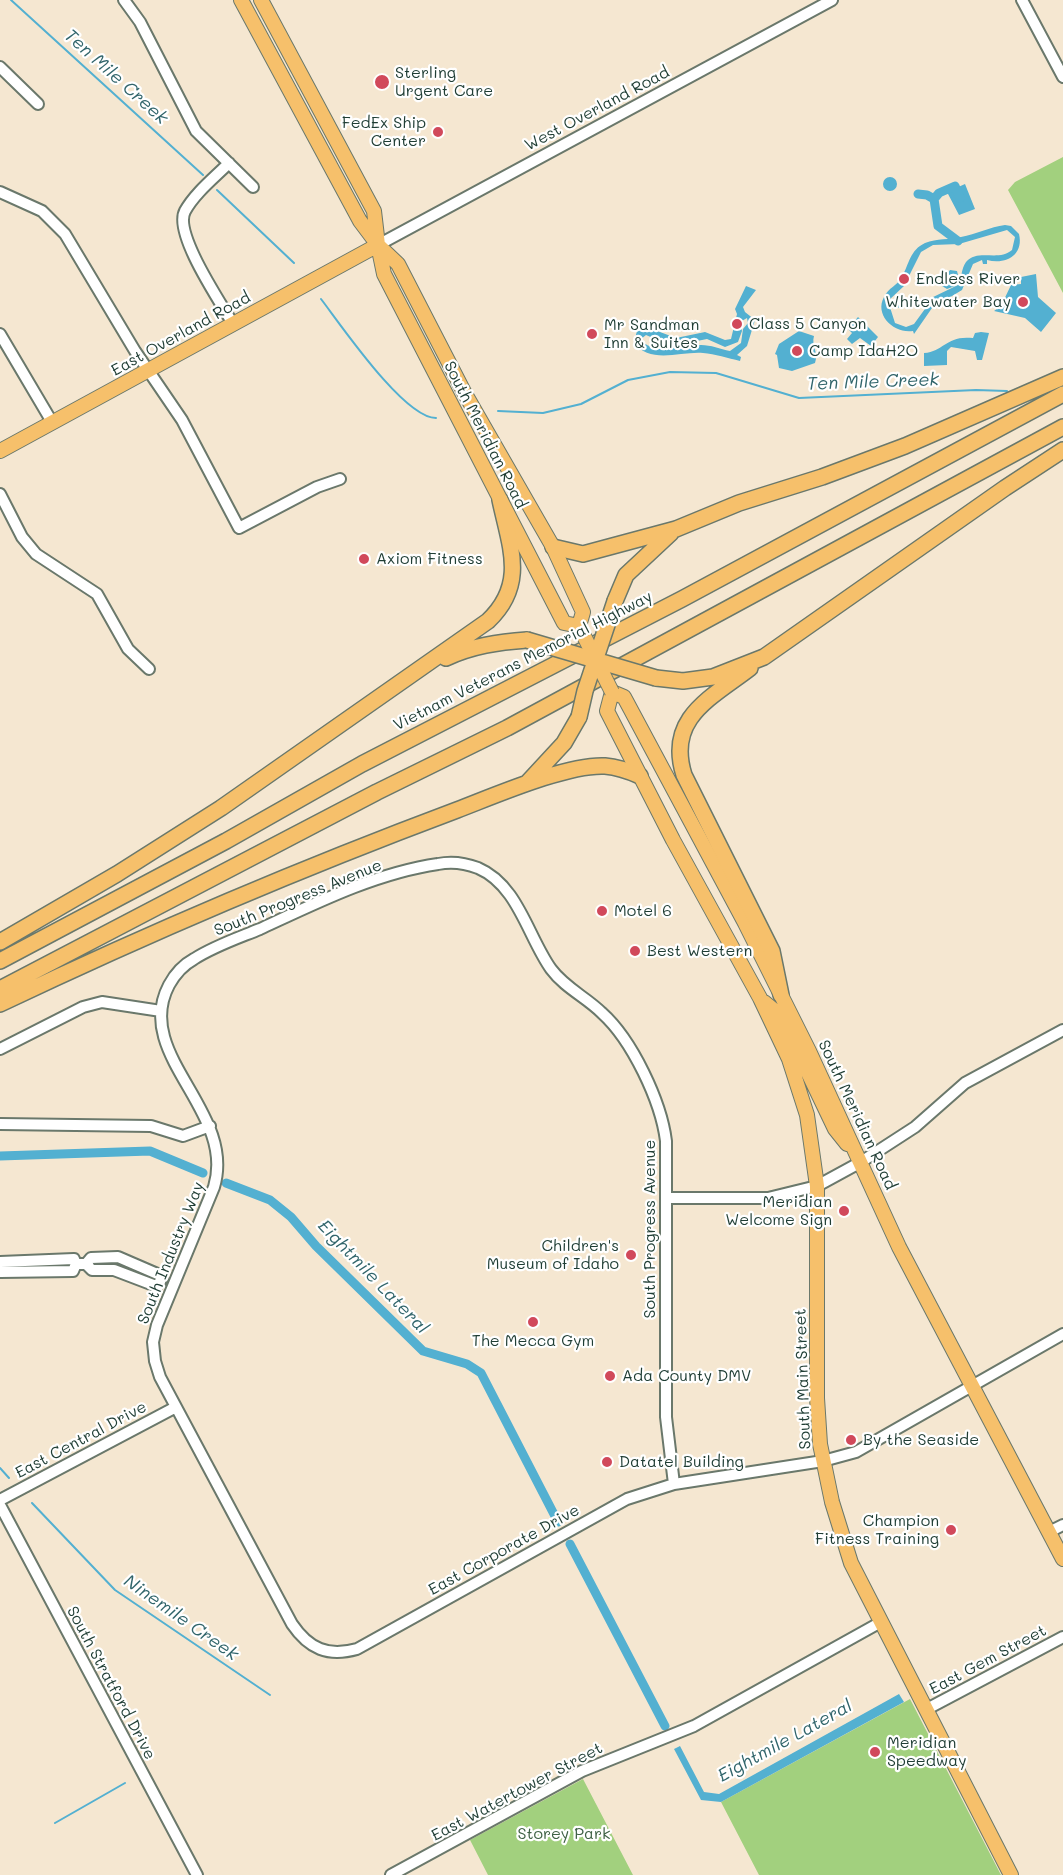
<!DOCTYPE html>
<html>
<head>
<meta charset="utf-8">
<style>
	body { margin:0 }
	canvas { display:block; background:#f5e7d1 }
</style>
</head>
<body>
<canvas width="1063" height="1875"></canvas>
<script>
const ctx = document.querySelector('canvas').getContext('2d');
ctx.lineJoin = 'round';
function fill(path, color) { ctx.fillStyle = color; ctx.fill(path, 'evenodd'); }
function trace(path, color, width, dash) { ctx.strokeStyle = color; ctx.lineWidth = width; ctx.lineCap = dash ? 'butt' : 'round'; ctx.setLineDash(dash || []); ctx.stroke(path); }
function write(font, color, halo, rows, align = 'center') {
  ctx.font = font + ' Mali,sans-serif'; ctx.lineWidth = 4.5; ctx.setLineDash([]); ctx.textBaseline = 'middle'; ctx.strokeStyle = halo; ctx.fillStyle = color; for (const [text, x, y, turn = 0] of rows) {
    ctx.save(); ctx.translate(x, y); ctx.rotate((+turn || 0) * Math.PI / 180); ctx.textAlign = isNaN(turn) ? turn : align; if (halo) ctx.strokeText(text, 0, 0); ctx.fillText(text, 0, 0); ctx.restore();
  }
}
fill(new Path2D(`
	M1063,157V293L1008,190L1015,182Z
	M910,1699L1001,1875H759L721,1802Z
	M583,1779L633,1875H488L470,1840Z`), '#a2d07e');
fill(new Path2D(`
	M883 184a7 7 0 1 1 14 0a7 7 0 1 1-14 0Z
	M965,184L975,209L959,215L947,192Z
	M1005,225L1011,226L1019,234C1024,255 1006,265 987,260V264H983L982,260L973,264L962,290L932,308L914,334L913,331C894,334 874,315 884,297C888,288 898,285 902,277C909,264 910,250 925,243C937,238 949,240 961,237C976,234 990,227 1005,225ZM1007,230L1015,237L1012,250C998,262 978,248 966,262C961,269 962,278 958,285L929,299L930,302L914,324L906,327L895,323L888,301L904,286L921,252L933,245L959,244Z
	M950,270L957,271L959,279L955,286L947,289L942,286V280Z
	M1036,274L1038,297L1056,313L1041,332L1025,318L994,311L1001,306L1011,285L1021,284V277Z
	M746,286L756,290L743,307L745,312L755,320L747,346L737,355L741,357L740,361C728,358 715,354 703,353C681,351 649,365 634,342L637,331L652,329L676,338L705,332L725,340L731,339L737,314L735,309ZM747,318L748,323L743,329L741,343L730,351C720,349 711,345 701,345C684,344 652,357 641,339L646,335L667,344L677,345L707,339L725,347L738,342L742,331L740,322Z
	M858,317L878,337L871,346L860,338L852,344L847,339L852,333L848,329Z
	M799,331L814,336C811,346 819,352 815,363L792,371L779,368L777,355L775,354L779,344Z
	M981,332L989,333L982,360H977L975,351L951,347L947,351V365L924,366V353C945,351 946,335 973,338L975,333Z
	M899,1694L904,1702L721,1802L701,1800L674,1749L680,1746L704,1792L719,1794Z`), '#53b0d1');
trace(new Path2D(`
	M11,0L203,175
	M217,190L294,263
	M888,296L892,304L900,307
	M321,299C341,325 404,418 436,418
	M498,411L543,413L581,404L628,380L670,372L716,373L799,398L976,390L1007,391
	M0,1468L9,1478
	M32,1503L115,1590L270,1695
	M55,1823L125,1783`), '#53b0d1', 2);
trace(new Path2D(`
	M918,194L927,195L934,199
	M958,241L938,226L934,199L939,193L955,186L960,198
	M0,1156L150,1151L203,1173
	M226,1183L270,1200L291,1217L316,1246L423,1351L467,1364L481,1373L558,1522
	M570,1544L665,1726`), '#53b0d1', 9);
const minor = new Path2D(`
	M124,0L140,22L196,131L253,187
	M1022,0L1063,77
	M0,67L38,104
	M229,163C214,178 195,193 185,211C173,233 221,303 233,324
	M0,192L42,211L65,234L135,351L182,420L239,528L317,487L340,479
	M378,245L832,0
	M0,334L52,422
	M0,494L22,537L36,554L97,594L128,649L149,669
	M0,1049L83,1007L102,1002L161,1011
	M0,1124L151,1126L183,1136L210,1126
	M666,1198H768L817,1186L861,1162L915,1127L965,1083L1063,1030
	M0,1262L74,1259L76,1264H86L91,1258L118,1257L162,1276L160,1282
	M86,1264L92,1270H114L156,1286L160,1282
	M0,1272L73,1271L76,1264
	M674,1484L666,1417V1141C661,1101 632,1040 602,1013C586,997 565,988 551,969C528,937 518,885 478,868C465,863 452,861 438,864C376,873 316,903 260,929C238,938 214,946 194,959C183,965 175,974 169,985C132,1055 237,1111 214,1187L157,1325L153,1342L155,1361L160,1377L292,1624C309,1649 328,1657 357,1649L627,1499L674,1484L823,1461L856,1452L1063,1334
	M0,1500L176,1407
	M0,1505L197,1875
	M1049,1532L1063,1525
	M927,1709L1063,1637
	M391,1875L582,1771L694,1726L881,1622`);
const major = new Path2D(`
	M241,0L360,221L378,245L398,264L464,392L553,547L583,612L579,626L564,623L384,274L378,245L374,211L261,0
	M0,451L378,245
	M764,1002L781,1016L835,1129L847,1144
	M1011,1875L851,1563L832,1502L820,1444L817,1398V1186L807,1115L789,1059L760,998L673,840L607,711L612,692L624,697L745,923L809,1051L899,1247L1063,1559`);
const highway = new Path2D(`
	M553,547L583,554L676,529L739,503L822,477L905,446L1063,377
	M615,601L626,575L671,533
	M446,658C472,646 498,642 527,640
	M750,668C711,698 666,718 684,775L772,951L781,995
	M656,678L683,681L713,677L764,657L1005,488L1063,450
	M527,783L564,743L579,717
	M0,942L117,874L221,808L488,621C527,584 510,547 500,500
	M0,961L226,841L362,764L682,599L1063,394
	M0,989L377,792L507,728L1063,427
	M0,1004C149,933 302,868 457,810C494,796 567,764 605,766C617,767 629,771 640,776`);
trace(minor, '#6a786b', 14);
trace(major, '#6a786b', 16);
trace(highway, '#6a786b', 18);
trace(minor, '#fff', 10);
trace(major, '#f6c06b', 14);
trace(highway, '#f6c06b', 15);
const majorBridge = new Path2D(`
	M579,626L612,692`);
const highwayBridge = new Path2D(`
	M527,640L656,678
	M579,717L585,691L615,601`);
trace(majorBridge, '#6a786b', 16, []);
trace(highwayBridge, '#6a786b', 18, []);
trace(majorBridge, '#f6c06b', 14);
trace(highwayBridge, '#f6c06b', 15);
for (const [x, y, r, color] of [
	[382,82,8,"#d1495b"],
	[438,132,6,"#d1495b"],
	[904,279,6,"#d1495b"],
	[1023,302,6,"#d1495b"],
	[737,324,6,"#d1495b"],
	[592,334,6,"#d1495b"],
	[797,351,6,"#d1495b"],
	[364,559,6,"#d1495b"],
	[602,911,6,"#d1495b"],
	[635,951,6,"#d1495b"],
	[844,1211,6,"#d1495b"],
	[631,1255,6,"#d1495b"],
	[533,1322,6,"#d1495b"],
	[610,1376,6,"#d1495b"],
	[851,1440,6,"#d1495b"],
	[607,1462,6,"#d1495b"],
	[951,1530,6,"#d1495b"],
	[875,1752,6,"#d1495b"]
]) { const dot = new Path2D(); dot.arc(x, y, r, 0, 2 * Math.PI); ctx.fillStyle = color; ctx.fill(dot); trace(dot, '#fff', 2); }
write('16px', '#1f3d34', '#fff', [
	["Sterling",395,73],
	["Urgent Care",395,91],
	["FedEx Ship",426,123,"right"],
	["Center",426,141,"right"],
	["Endless River",916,279],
	["Whitewater Bay",1011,302,"right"],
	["Class 5 Canyon",749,324],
	["Mr Sandman",604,325],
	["Inn & Suites",604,343],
	["Camp IdaH2O",809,351],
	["Axiom Fitness",376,559],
	["Motel 6",614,911],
	["Best Western",647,951],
	["Meridian",832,1202,"right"],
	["Welcome Sign",832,1220,"right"],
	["Children's",619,1246,"right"],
	["Museum of Idaho",619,1264,"right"],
	["The Mecca Gym",533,1341,"center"],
	["Ada County DMV",622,1376],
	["By the Seaside",863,1440],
	["Datatel Building",619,1462],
	["Champion",939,1521,"right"],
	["Fitness Training",939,1539,"right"],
	["Meridian",887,1743],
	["Speedway",887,1761]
], 'left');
write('16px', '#1f3d34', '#fff', [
	["West Overland Road",597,109,-28],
	["East Overland Road",181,334,-29],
	["South Meridian Road",485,435,63],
	["Vietnam Veterans Memorial Highway",523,661,-27],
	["South Progress Avenue",298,898,-22],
	["South Meridian Road",857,1115,65],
	["South Progress Avenue",650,1229,-90],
	["South Industry Way",171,1253,-68],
	["South Main Street",803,1379,-92],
	["East Central Drive",81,1440,-28],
	["East Corporate Drive",504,1550,-29],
	["East Gem Street",988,1660,-28],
	["South Stratford Drive",111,1683,62],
	["East Watertower Street",517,1792,-28]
]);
write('16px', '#406246', '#fff', [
	["Storey Park",564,1834]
]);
write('italic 18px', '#31656b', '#fff', [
	["Ten Mile Creek",116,77,42],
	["Ten Mile Creek",873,382,-2],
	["Eightmile Lateral",373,1277,46],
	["Ninemile Creek",181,1618,35],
	["Eightmile Lateral",785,1741,-29]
]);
</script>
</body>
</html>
